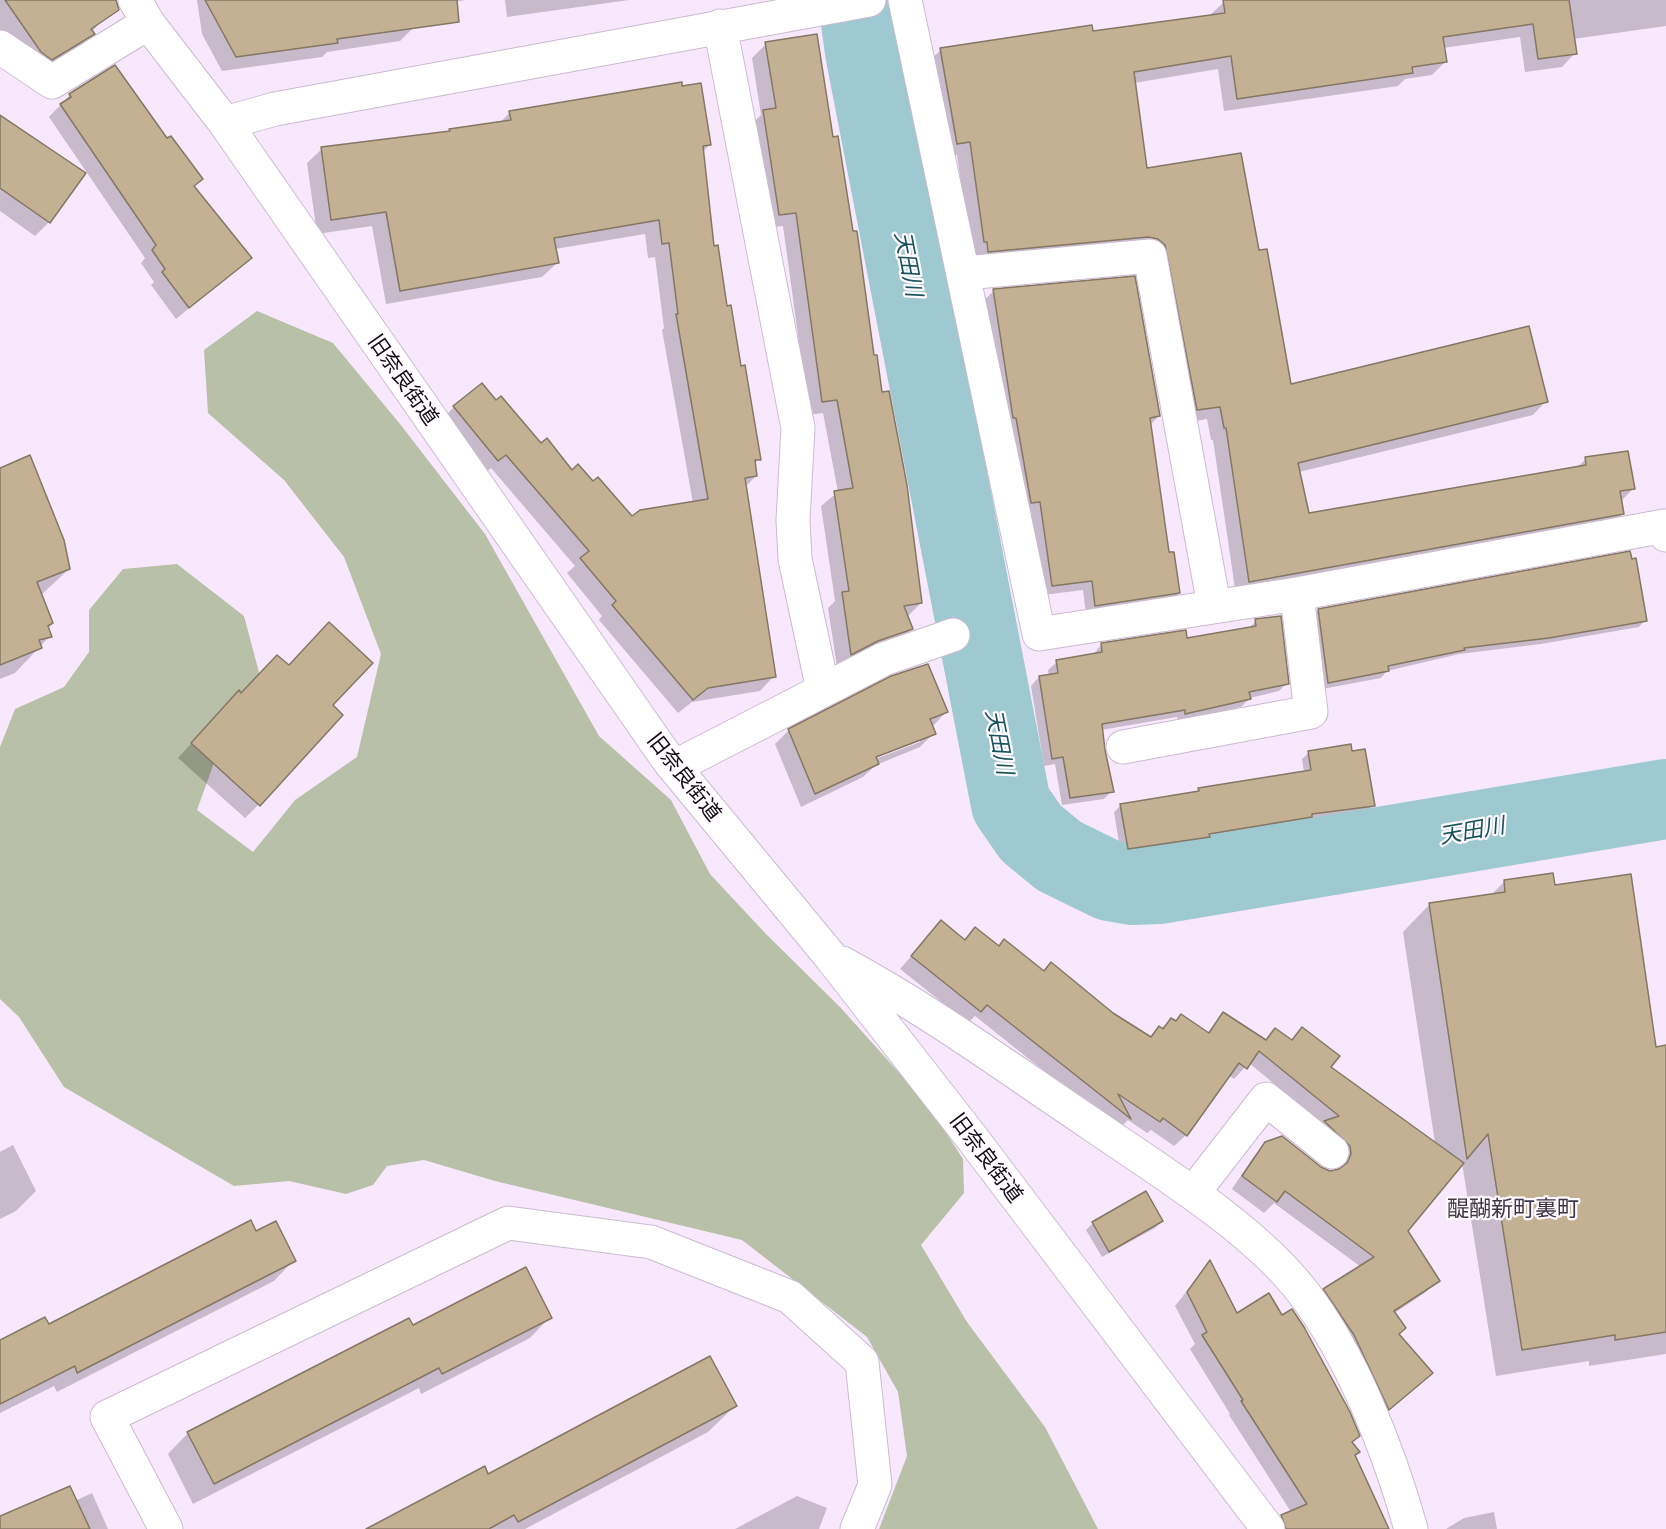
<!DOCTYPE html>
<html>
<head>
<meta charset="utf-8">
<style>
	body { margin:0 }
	canvas { display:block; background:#f8e8fe }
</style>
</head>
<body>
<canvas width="1666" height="1529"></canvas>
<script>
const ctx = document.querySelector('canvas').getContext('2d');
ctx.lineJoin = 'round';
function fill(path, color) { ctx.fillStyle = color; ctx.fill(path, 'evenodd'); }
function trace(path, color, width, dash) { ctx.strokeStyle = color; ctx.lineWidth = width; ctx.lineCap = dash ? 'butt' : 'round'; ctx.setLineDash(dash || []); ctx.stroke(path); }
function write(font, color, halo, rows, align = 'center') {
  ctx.font = font + ' "Asap Condensed","Noto Sans JP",sans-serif'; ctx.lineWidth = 4.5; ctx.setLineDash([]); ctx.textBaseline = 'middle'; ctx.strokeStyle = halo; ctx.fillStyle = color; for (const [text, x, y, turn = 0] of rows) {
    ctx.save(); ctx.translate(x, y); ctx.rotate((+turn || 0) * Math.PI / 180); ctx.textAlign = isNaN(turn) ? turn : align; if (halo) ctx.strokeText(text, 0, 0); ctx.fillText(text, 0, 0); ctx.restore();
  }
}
fill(new Path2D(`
	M257,311L333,343L400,424L485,534L599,736L671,800L710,874L766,934L840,1007L928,1105L963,1159L964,1193L921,1245L967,1322L1045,1427L1098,1529H879L907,1456L898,1392L867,1337L742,1240L495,1181L424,1160L387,1166L373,1185L346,1194L289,1181L234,1186L64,1087L19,1017L0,999V747L15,709L64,687L89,652V610L123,569L177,564L244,616L260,676L223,738L197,810L253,852L295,800L357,757L381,654L344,557L284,480L208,413L204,350Z`), '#b9c0a8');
fill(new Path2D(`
	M0,0H91L104,18L79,47L38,73L27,65L0,31Z
	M197,0H466L411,8L414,27L400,41L327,52L322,57L222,71L202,34Z
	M505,0H629L507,17Z
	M1236,0H1666V26L1573,39L1575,53L1562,67L1525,72L1520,37L1443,48L1445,62L1432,75L1405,79L1398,86L1224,111L1218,69L1134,83L1146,169L1257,252L1290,386L1546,401L1533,415L1299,472L1308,515L1576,468L1586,459L1633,489L1620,502L1622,514L1609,527L1236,595L1213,440H1211L1207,419L1184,423L1152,258L975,265L971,254L957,155L944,156L927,63L941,50L1092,33L1210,15L1224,2Z
	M766,44L832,139L921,603L907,617L912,629L898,642L837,667L828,608L835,601L821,506L838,492L823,413L809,415L783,226L766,228L750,126L761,115L752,58Z
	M70,95L167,141L193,187L250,258L176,319L151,285L154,282L141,263L145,258L49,117Z
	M510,112L710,144L702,153L713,247L759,459L754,464L756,476L745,487L774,676L760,691L692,702L678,713L599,620L602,616L567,573L575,566L491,468L483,474L440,421L454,407L496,402L571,472L593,483L631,518L693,503L662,330L664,328L655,257L648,258L645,234L555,249L557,263L542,277L386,304L372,226L317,234L307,163L322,149L447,133L499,124Z
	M0,121L49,222L35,236L0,211Z
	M994,291L1159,416L1150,425L1168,554L1179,593L1169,602L1086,615L1083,590L1043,595L1031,511L1021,512L984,300Z
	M0,470L69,569L41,595L52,623L47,627L50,636L15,673L0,679Z
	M1318,611L1645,620L1639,627L1541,644L1459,654L1387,671L1381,678L1322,689L1312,617Z
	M1256,621L1287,683L1279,691L1250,698L1241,707L1178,721L1177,717L1101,730L1112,791L1104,799L1062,805L1055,764L1044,766L1031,686L1039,677L1049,676L1048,670L1057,662L1093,655L1101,645L1185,640L1248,629Z
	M289,666L331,706L259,804L245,818L178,758L225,706Z
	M946,712L933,726L934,733L920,747L876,765L863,777L801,807L775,744L789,730ZM920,738V742L870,761L868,759Z
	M1309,752H1351L1373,805L1366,812L1205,839L1201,843L1121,855L1114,812L1121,805L1304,772L1302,759Z
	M1504,882L1553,887L1655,1048L1666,1047V1354L1589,1366V1361L1496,1376L1462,1163L1406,1231L1438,1280L1426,1292L1393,1314L1398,1335L1419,1385L1377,1420L1313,1302L1324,1290L1361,1267L1274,1203L1264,1213L1232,1189L1254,1156L1266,1144L1330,1172L1338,1171V1158L1323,1124L1249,1063L1234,1079L1228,1075L1186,1135L1174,1146L1151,1130L1147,1133L1128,1120L1118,1130L975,1016L968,1023L900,969L941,922L964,940L975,929L998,947L1149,1038L1171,1020L1175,1022L1181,1016L1207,1033L1223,1014L1264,1041L1276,1030L1291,1041L1302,1029L1328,1068L1435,1143L1403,932L1429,905L1490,896Z
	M13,1145L36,1191L16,1211L0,1219V1152Z
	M1162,1221L1155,1228L1102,1257L1086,1230L1093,1223Z
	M256,1233L294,1260L274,1281L57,1392L54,1386L0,1413V1342L48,1326Z
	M1209,1263L1236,1316L1282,1317L1291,1311L1335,1383L1358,1435L1351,1442L1354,1456L1387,1529H1287L1293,1515L1229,1415L1230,1414L1190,1349L1195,1344L1175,1306Z
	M550,1317L530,1338L421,1394L419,1388L193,1504L168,1454L188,1433Z
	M735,1406L708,1432L525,1529H369L488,1476Z
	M92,1493L108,1529H0V1518L75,1501Z
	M797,1496L827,1508L819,1529H735Z
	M1494,1512L1497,1529H1446L1464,1518Z`), '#0003');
trace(new Path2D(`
	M858,0L865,52L1011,804L1031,833L1059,856L1110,881L1133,885L1159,884L1666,799`), '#9ec9d0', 80);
const building = new Path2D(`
	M5,0H116L119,10L91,29L95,34L52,60L41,52Z
	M205,0H457L459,22L337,39L338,43L236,57Z
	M1223,0H1569L1577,54L1538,59L1533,24L1443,37L1447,62L1412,67L1413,73L1237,99L1231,56L1134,72L1147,168L1241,153L1259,250L1267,249L1291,384L1529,326L1548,402L1298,463L1309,513L1586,465L1585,457L1628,451L1635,489L1620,491L1624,514L1249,582L1226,428H1224L1220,407L1197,410L1165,245L1158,239L1148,237L988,252L987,242H984L970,142L957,144L940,48L1092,25L1093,31L1225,13Z
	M817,34L833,137L838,136L853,231H857L874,355H877L882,392L889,391L907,485L922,603L904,606L913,629L878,641L851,655L842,592L849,591L834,491L853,488L837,400L822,402L796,213L779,215L763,110L776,108L765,42Z
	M115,65L167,138L171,136L203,179L194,186L252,258L189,308L162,272L165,269L152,250L156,245L60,104L71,97L69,94Z
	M682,82V86L701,83L711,145L703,146L714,246L718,245L727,306L731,305L741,366L745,365L761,460H755L757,476L745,478L776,677L708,688L693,700L612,605L616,601L580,558L589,551L506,455L498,461L453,406L482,383L496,400L501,396L541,443L547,438L572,470L578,464L593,481L598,477L632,516L640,510L708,499L676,314H678L669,243L662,244L659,220L554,238L559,263L400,291L386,212L331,220L321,147L450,131L449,129L511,120L509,111Z
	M0,115L86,173L50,223L0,188Z
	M1135,276L1160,416L1150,418L1169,552H1174L1180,593L1095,606L1092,581L1052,586L1040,502L1031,503L1016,418H1013L993,289Z
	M30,455L64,540L70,569L37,582L53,623L48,626L52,637L39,640L42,648L0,665V468Z
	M1630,551L1632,559L1636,558L1647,621L1549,638L1464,648L1465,650L1388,666L1389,671L1328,683L1318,609Z
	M1281,616L1289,684L1249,692L1251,699L1185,714V710L1102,724L1105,750L1114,792L1070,798L1063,757L1052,759L1039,676L1058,673L1056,660L1102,652L1101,643L1186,630L1187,638L1256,626L1255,619Z
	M329,622L373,663L333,705L343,715L260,806L191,743L239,690L241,693L277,655L289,665Z
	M928,664L948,712L930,719L936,734L876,757L879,764L815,794L788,729L891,676Z
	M1351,744L1352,751L1365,749L1375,806L1312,814V817L1209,834L1210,837L1128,849L1120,804L1199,791L1198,788L1311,770L1308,751Z
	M1553,873L1555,885L1631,874L1656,1047L1666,1045V1332L1615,1340V1335L1522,1350L1488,1134L1467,1159L1429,903L1505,892L1504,880Z
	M941,920L965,940L975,927L999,946L1004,939L1044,971L1051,962L1113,1013L1151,1037L1159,1026L1163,1029L1171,1018L1176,1021L1181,1014L1209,1033L1223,1012L1266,1040L1275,1028L1292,1040L1302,1027L1340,1056L1331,1067L1464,1163L1408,1231L1440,1281L1394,1311L1406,1328L1399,1334L1433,1373L1389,1410L1354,1335L1323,1289L1374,1257L1285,1191L1277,1202L1242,1176L1265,1142L1282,1136L1321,1167L1330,1171L1339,1169L1347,1163L1351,1154L1350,1146L1324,1121L1339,1116L1259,1051L1247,1069L1239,1063L1187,1136L1163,1118L1160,1122L1118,1094L1131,1119L987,1005L981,1012L911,956Z
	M1146,1191L1163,1221L1109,1252L1092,1222Z
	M251,1220L256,1231L276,1221L296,1261L77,1373L75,1366L0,1404V1340L45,1317L49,1324Z
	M1210,1260L1237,1313L1269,1293L1282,1315L1292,1309L1304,1327L1350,1412L1360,1436L1352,1442L1360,1452L1355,1455L1389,1529H1286L1281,1515L1307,1504L1241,1401L1243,1400L1202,1335L1207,1332L1187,1292Z
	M526,1267L552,1318L442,1374L439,1368L214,1484L187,1432L409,1318L413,1325Z
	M710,1356L737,1406L518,1522L514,1515L489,1529H366L485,1466L488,1474Z
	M70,1486L90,1529H0V1516Z`);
fill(building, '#c4b194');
trace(building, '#847763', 1.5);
const minor = new Path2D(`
	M135,0L148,23L225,123L669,761L830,956L972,1138L1268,1529
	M905,0L1039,634L1297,594L1664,526L1666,535
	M720,26L798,428L793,520L795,559L823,690
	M0,47L52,82L148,23
	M225,123L275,109L869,0
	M965,273L1150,256L1214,605
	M1123,747L1311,712L1297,594
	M674,767L884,659L953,635
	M842,963C929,1010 1008,1068 1090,1123C1158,1170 1251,1226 1302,1291C1352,1355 1389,1451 1411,1529
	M1193,1193L1266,1099L1332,1152
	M166,1529L107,1417L508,1223L651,1242L790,1297L862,1362L875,1485L857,1529`);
trace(minor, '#cbbbd0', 35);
trace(minor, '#fff', 33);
write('21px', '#100b12', '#fefaff', [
	["旧奈良街道",403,380,55],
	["旧奈良街道",684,777,52],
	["旧奈良街道",986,1158,53]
]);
write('italic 22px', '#18535c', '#fefaff', [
	["天田川",908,264,79],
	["天田川",999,742,79],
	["天田川",1472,831,-10]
]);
write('22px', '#413445', '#fefaff', [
	["醍醐新町裏町",1513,1209]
]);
</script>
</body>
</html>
